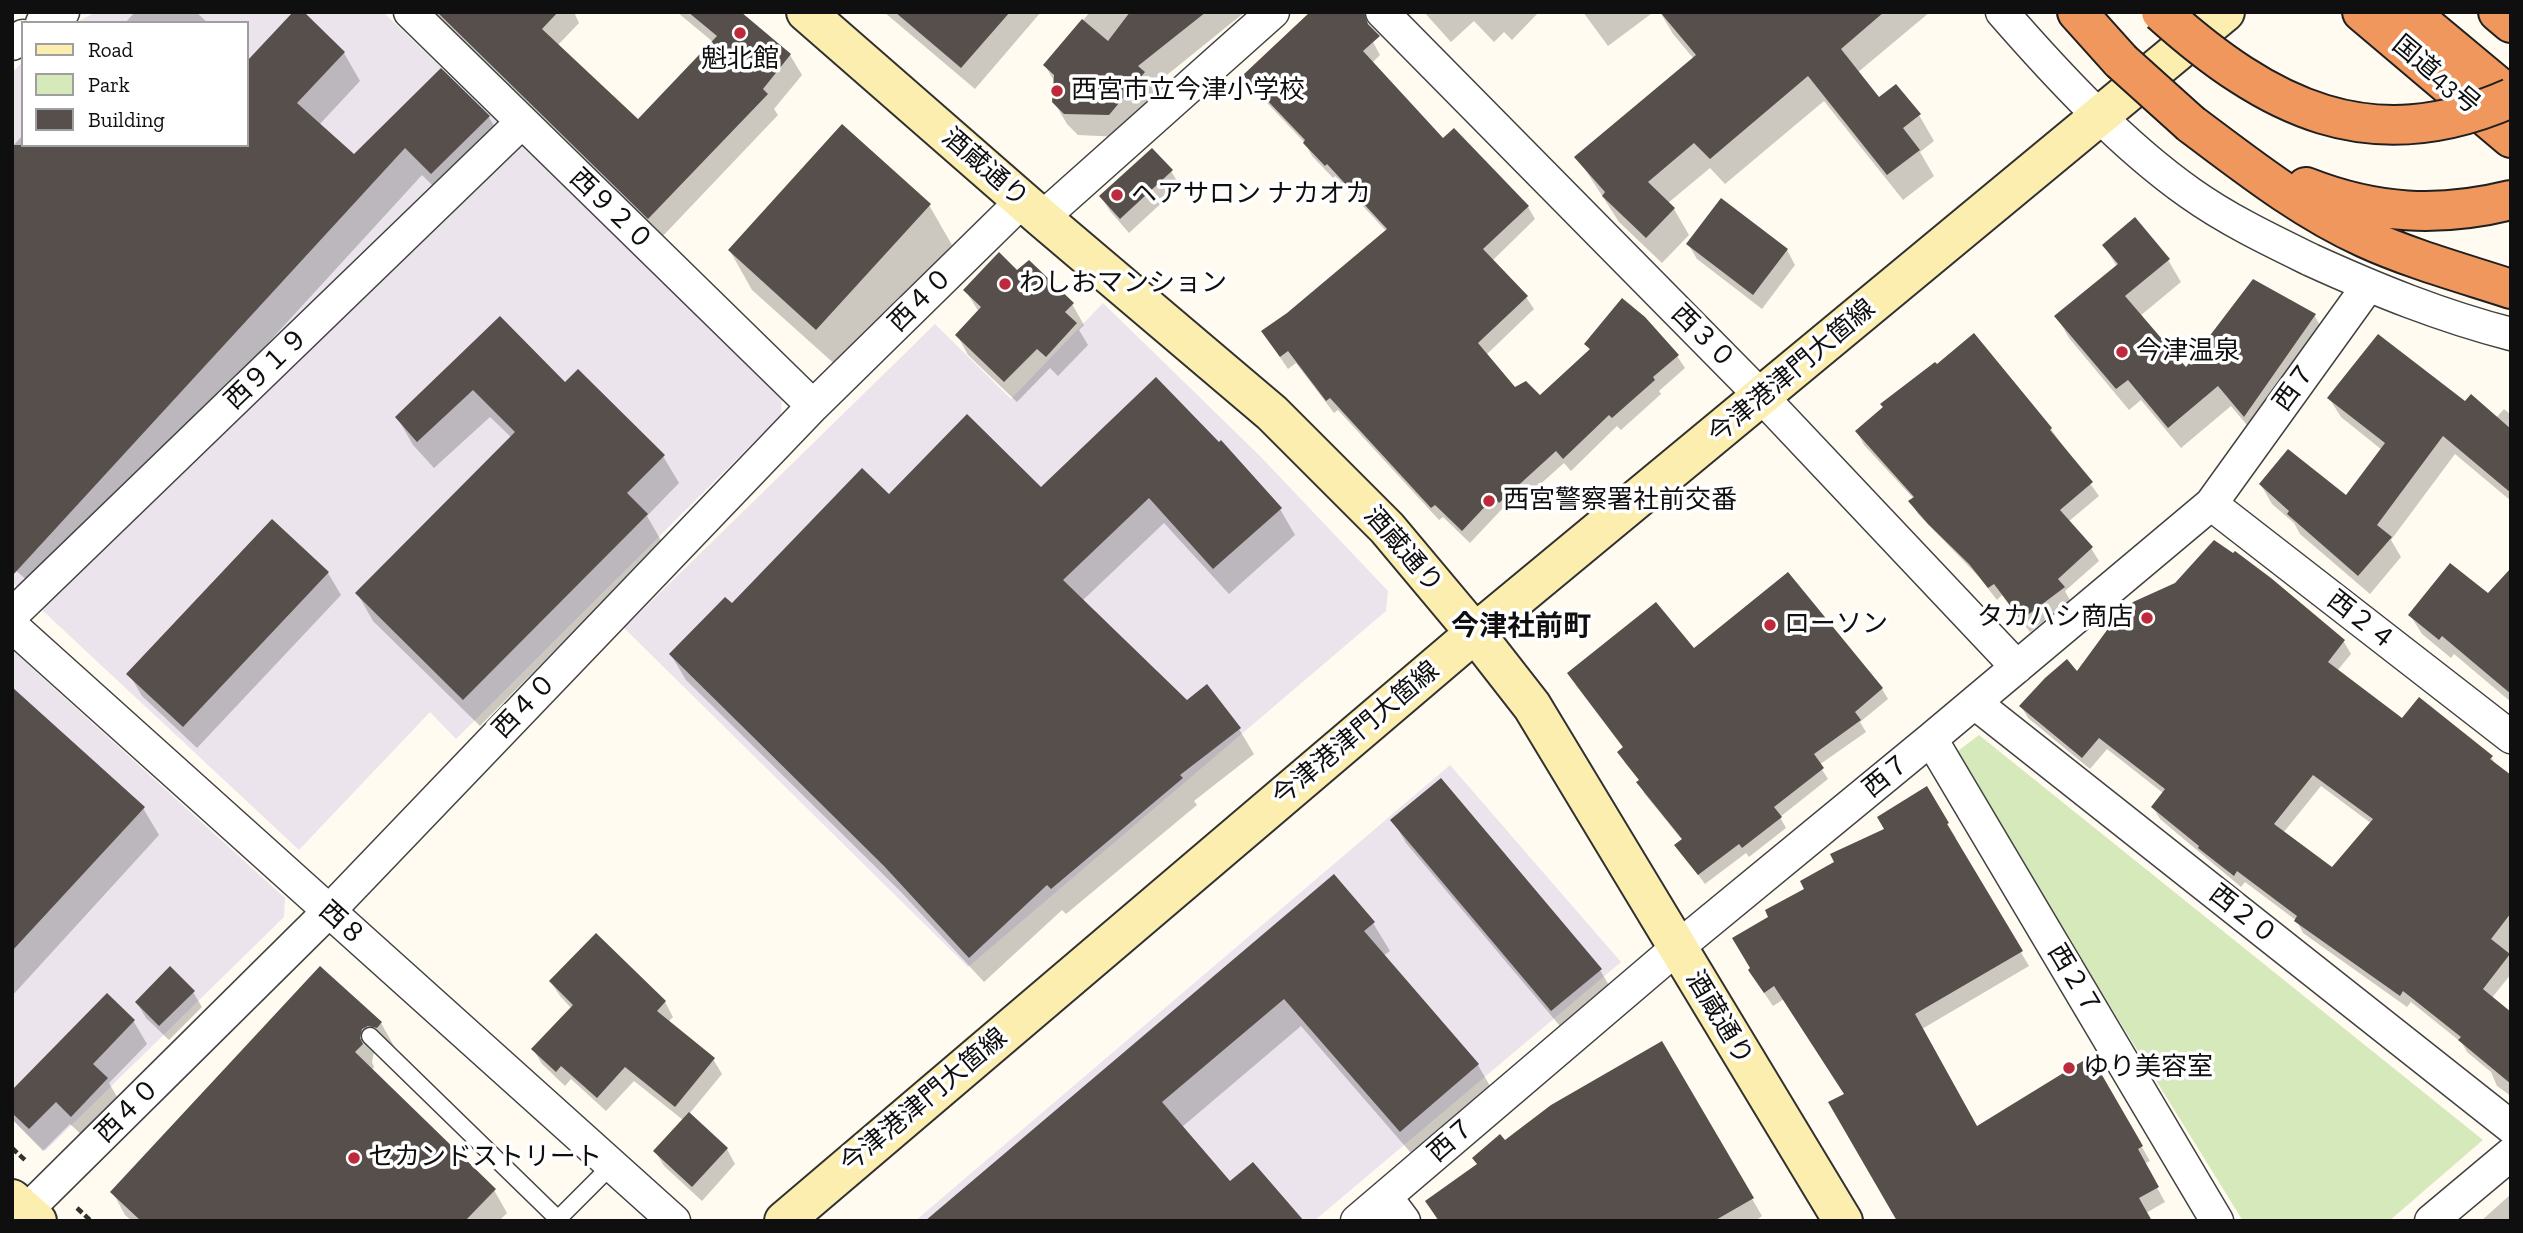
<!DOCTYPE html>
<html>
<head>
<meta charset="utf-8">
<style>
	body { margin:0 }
	#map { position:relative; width:2523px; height:1233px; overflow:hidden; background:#fffbf1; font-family:"Zilla Slab",serif }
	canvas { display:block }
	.frame { position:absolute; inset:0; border:14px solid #0f0f0f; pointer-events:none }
	.legend { position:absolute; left:21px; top:21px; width:228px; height:126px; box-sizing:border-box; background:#fff; border:2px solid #9f9f9f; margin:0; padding:9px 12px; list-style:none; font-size:21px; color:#0f0f0f }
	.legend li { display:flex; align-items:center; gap:14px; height:35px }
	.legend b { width:35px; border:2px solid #9f9f9f }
</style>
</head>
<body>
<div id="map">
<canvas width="2523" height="1233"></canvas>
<div class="frame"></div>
<ul class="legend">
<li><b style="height:9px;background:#fceeaf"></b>Road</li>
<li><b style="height:19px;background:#d6e9bb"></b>Park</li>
<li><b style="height:19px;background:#574f4c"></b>Building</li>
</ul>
</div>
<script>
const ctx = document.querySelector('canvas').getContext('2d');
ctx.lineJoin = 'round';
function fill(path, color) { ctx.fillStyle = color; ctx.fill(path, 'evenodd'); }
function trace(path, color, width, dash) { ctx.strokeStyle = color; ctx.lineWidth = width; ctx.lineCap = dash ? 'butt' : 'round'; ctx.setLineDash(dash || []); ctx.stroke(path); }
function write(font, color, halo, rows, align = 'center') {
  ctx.font = font + ' "Zilla Slab","Noto Sans JP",serif'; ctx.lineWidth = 7; ctx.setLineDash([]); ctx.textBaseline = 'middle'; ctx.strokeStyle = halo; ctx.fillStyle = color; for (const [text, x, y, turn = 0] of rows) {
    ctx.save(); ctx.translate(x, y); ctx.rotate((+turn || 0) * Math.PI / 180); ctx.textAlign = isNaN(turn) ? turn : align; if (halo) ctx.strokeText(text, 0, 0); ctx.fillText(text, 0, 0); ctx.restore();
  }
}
fill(new Path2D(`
	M96,12H383L782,394L781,415L456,739L430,712L299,850L12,582V73L23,61V145H247V23H75Z
	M1103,303L1260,456L1388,591L1386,611L968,967L624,628L935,324L1011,399Z
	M12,650L285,898L284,917L45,1151L12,1120Z
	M1450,765L1621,962L1314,1221H915Z`), '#ebe4ed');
fill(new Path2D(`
	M1979,735L2483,1140L2389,1221H2243L1954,754Z`), '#d6e9bb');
fill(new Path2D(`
	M135,12H196L208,23H125Z
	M428,12H574L579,23L557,46L638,122L713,42L677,12H737L790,55L802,75L774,109L778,115L661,238Z
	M884,12H1041L975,89Z
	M1090,12H1245L1152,87L1156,95L1121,137L1078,135L1067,124L1054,102L1055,83L1045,65Z
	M1424,12H1538V13L1512,40L1504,32L1494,42L1474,21L1451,42Z
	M1583,12H1650L1651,14L1608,46Z
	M1660,12H1930L1857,73L1879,100L1896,86L1919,115L1934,141L1920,152L1934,176L1903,200L1824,101L1725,184L1710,168L1668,203L1674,209L1689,235L1662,263L1619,222L1577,157L1694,59L1673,34Z
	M1373,42L1380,55L1372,63L1443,140L1528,207L1535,219L1492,261L1526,297L1534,309L1486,355L1514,389L1540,398L1590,351L1586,344L1677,356L1685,368L1659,391L1661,394L1621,430L1617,426L1571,471L1564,463L1507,514L1502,509L1470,543L1443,517L1439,520L1338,410L1334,413L1296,363L1288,369L1263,332L1288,315L1387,232L1335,176L1333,178L1312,156L1304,142L1253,88L1246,75Z
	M344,53L360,81L319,125L354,156L489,117L505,145L448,201L422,175L40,592L12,567V147L23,135V145H247V59L249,61Z
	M1171,171L1180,186L1129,233L1110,211L1101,197Z
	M929,205L952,245L839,368L752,290L730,251Z
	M1688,244L1787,250L1795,265L1762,309L1697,259Z
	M2104,245L2168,260L2181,282L2140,316L2186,370L2314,315L2327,337L2257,437L2231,406L2181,448L2141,400L2129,410L2069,338L2057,317L2117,267Z
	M1017,272L1072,304L1084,325L1079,330L1088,345L1058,376L1050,368L1017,402L968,355L957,335L979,312L965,290Z
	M500,319L565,385L663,456L679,483L647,516L662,542L480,726L373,621L357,593L512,438L490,417L434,468L413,445L397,417Z
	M1974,336L2051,429L2099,496L2068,522L2091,548L2099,561L2065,591L2070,600L2030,632L2002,595L1997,600L1979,577L1918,514L1911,502L1914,499L1864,445L1857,432Z
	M1156,379L1280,509L1295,535L1229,594L1164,523L1082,601L1187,702L1239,729L1254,754L1194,801L1197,805L1066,914L1062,910L984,982L901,892L686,680L671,655L732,605L889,496L1041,489Z
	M2329,398L2465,403L2496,418L2504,409L2511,415V501L2455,454L2391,540L2401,557L2370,594L2300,534L2294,523L2272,504L2261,485L2347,498L2382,450L2341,417Z
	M2511,570V702L2454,654L2451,658L2422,634L2410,615L2488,596Z
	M328,573L341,595L197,748L142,696L129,674Z
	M2270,579L2344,642L2351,654L2337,671L2403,720L2491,757L2497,767L2511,778V974L2491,999L2511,1014V1096L2497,1086L2491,1072L2467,1052L2462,1043L2411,1002L2407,1007L2303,933L2297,921L2245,882L2241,887L2160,819L2153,807L2163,793L2107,749L2090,769L2028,718L2021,706L2077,674L2114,631ZM2321,786L2372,824L2332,870L2283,833Z
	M1694,650L1882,689L1888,699L1860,722L1866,732L1819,765L1828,779L1780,817L1786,828L1749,857L1746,853L1705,884L1676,845L1683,841L1644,793L1640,781L1625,763L1619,752L1624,749L1575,684Z
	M12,711L143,808L159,835L12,996Z
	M1926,788L1956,838L1954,839L2029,966L1922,1029L1977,1128L2090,1058L2150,1161L2144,1164L2165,1202L2146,1213L1845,1095L1784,999L1773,1006L1758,984L1770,917L1836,863L1886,829Z
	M1393,821L1600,970L1613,992L1565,1032L1406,843Z
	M1373,923L1390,951L1383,956L1478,1065L1494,1093L1417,1160L1301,1026L1182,1127L1230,1183L1297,1215L928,1221Z
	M320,969L381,1023L394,1046L390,1050L381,1048L374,1052L372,1062L374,1067L372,1070L494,1190L507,1213L499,1221H132L125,1215L113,1193Z
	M551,982L665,1002L673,1017L668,1022L713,1059L722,1074L689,1114L727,1149L735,1164L702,1201L664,1166L655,1151L683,1120L634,1081L606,1111L571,1079L565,1086L542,1064L533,1049L572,1009L560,996Z
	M193,992L202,1007L169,1040L146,1018L137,1003Z
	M107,996L134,1022L147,1044L109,1083L120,1102L85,1138L70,1124L43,1151L12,1119V1093Z
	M1662,1043L1762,1216L1755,1221H1438L1427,1202L1478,1166L1505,1142Z
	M2511,1194V1221H2481Z`), '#0003');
fill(new Path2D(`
	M293,12H304L345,52L297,103L354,154L441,68L490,116L431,174L405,148L12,576V145H247V61Z
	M437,12H558L542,29L638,119L717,36L688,12H741L791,54L763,89L768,94L648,219Z
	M895,12H1010L961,68Z
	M1130,12H1206L1138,66L1145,72L1109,115L1064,114L1052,102L1054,75L1043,65L1082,19L1108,41Z
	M1310,12H1364L1368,24L1380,36L1363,51L1443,138L1454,128L1529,206L1483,249L1528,296L1478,343L1515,387L1526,381L1540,395L1590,349L1584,344L1622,298L1645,317L1679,355L1653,377L1655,380L1612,418L1609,415L1563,459L1556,451L1499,503L1494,497L1462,531L1435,505L1431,508L1330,398L1326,401L1288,351L1280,357L1261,331L1287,313L1387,229L1327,164L1325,166L1303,143L1305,140L1243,75Z
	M1660,12H1884L1841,49L1879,97L1896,84L1921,114L1903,128L1920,150L1887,175L1808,76L1710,159L1694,143L1648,182L1675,208L1646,238L1602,196L1605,192L1574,157L1696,55Z
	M842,124L931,204L816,330L728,250Z
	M1152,148L1173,170L1120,219L1099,196Z
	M1721,198L1788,249L1753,295L1686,244Z
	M2135,217L2170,259L2125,296L2186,367L2253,279L2316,314L2244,417L2218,386L2168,428L2128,380L2116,389L2054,316L2118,264L2102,245Z
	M999,252L1017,270L1029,260L1074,303L1065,312L1077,323L1046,357L1037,349L1004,382L955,335L981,307L963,290Z
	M500,316L565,382L578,369L665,455L627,493L648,514L463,700L355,593L515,432L473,390L417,442L395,417Z
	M1974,333L2052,428L2050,430L2093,482L2060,510L2093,547L2058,579L2065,587L2021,620L1994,584L1988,588L1969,564L1928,524L1908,501L1914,497L1855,431L1883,407L1880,404L1935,362L1937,364Z
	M2378,334L2465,401L2471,394L2511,429V493L2443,436L2377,525L2392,537L2358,576L2287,514L2289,511L2259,484L2288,449L2346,495L2385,443L2327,398Z
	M1156,377L1219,442L1221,440L1282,508L1213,569L1149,498L1063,580L1187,700L1207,684L1241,728L1180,775L1183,778L1051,889L1047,885L969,958L884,866L669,654L725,597L732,603L862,468L889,494L967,414L1041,487Z
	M272,519L329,572L183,727L126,674Z
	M2214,540L2233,553L2235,551L2271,578L2345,640L2328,662L2402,718L2419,697L2493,756L2490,759L2511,775V913L2491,939L2510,954L2483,989L2511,1012V1084L2458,1040L2461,1037L2403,991L2400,996L2294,921L2297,916L2237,871L2234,876L2198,848L2199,846L2151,807L2165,789L2099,738L2082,758L2019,706L2045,678L2067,659L2077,671L2110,626L2113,628L2133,602L2175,583ZM2313,775L2373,819L2332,867L2274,824Z
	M2450,563L2488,593L2511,568V694L2442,636L2439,640L2408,615Z
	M1788,572L1883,688L1855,712L1861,720L1814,754L1824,768L1774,807L1782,817L1742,848L1739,844L1698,875L1674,845L1682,839L1636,782L1639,780L1617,752L1623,747L1567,673L1656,602L1694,648Z
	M12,687L145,807L12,951Z
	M1441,778L1602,969L1551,1011L1390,820Z
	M1927,786L1949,823L1947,824L2023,951L1915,1014L1977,1126L2091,1056L2143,1146L2138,1149L2159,1187L2139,1198L2152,1221H1897L1828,1102L1844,1094L1774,986L1764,993L1748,970L1750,968L1732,938L1768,917L1765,910L1804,889L1800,881L1834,862L1830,854L1884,829L1877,817Z
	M1334,874L1375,922L1364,931L1479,1064L1400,1132L1284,999L1162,1102L1230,1181L1253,1162L1304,1221H925Z
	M596,933L666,1001L657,1011L715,1058L675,1107L625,1067L597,1098L561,1066L556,1072L531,1049L573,1005L549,981Z
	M170,966L195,991L159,1026L135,1002Z
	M320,966L382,1022L377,1028L368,1026L362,1029L360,1038L363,1044L355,1052L496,1189L465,1221H141L110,1192Z
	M107,993L135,1020L93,1064L108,1078L71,1117L56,1102L29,1129L12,1113V1090Z
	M1662,1041L1754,1198L1714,1221H1439L1425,1201L1477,1164L1472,1158L1500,1134L1505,1140L1551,1105Z
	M689,1112L728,1148L692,1187L653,1151Z`), '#574f4c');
const lane = new Path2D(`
	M370,1036L560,1221
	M558,1219L612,1165`);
const street = new Path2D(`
	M410,12L813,406
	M1382,12L1762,397L2017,667
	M2002,12C2057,75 2122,145 2190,193C2228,220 2270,240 2311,260C2377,290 2441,316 2511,334
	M42,23L63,12
	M12,44L23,36
	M1042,218L1273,12
	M2211,504L2511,737
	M12,615L521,123
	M12,626L674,1221
	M1975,703L2511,1127
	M1931,739L2217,1221
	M1386,1197L1404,1221
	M26,1211L328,912L813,406L1023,200
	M1357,1221L1677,948L1931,739L2211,504L2368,286
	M2431,1221L2511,1154`);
const secondary = new Path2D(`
	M806,12L1042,218L1272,413L1387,528L1475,633L1532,706L1843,1221
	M12,1199L37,1221
	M784,1221L1475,633L2225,12`);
const highway = new Path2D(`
	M2077,12L2121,61
	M2362,12L2511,138
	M2409,12L2511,97
	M2498,12L2511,23
	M2191,124C2246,165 2301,209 2365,238C2411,259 2462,273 2511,289
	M2306,187C2375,214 2438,218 2511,200`);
trace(lane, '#424242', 19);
trace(street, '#424242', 35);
trace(secondary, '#313131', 42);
trace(highway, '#202020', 42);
trace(new Path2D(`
	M12,1148L27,1162
	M77,1208L91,1221`), '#313131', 4.5, [7, 3.5]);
trace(lane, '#fff', 16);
trace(street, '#fff', 32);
trace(secondary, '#fceeaf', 38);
trace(highway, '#f0975e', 38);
const highwayBridge = new Path2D(`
	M2161,12C2268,108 2370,160 2511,98
	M2121,61L2191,124`);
trace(highwayBridge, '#202020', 42, []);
trace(highwayBridge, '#f0975e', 38);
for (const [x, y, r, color] of [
	[740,33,7,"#bc2a3b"],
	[1057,91,7,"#bc2a3b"],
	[1117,195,7,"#bc2a3b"],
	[1005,284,7,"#bc2a3b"],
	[2122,352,7,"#bc2a3b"],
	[1489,501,7,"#bc2a3b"],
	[2147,618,7,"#bc2a3b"],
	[1770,625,7,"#bc2a3b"],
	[2069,1068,7,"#bc2a3b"],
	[354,1158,7,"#bc2a3b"]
]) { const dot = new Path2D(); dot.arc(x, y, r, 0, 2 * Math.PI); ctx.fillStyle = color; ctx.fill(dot); trace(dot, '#fff', 2.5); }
write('26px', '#0f0f0f', '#fff', [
	["魁北館",740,60,"center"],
	["西宮市立今津小学校",1071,91],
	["ヘアサロン ナカオカ",1131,195],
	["わしおマンション",1019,284],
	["今津温泉",2136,352],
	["西宮警察署社前交番",1503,501],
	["タカハシ商店",2133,618,"right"],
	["ローソン",1784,625],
	["ゆり美容室",2083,1068],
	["セカンドストリート",368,1158]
], 'left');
write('26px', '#0f0f0f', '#fff', [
	["国道43号",2436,75,40],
	["酒蔵通り",985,168,41],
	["西９２０",611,210,44],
	["西４０",921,300,-45],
	["西３０",1703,337,45],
	["西９１９",267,369,-44],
	["今津港津門大箇線",1792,372,-40],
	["西７",2295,387,-54],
	["酒蔵通り",1403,550,49],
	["西２４",2361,621,38],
	["西４０",525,706,-46],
	["今津港津門大箇線",1356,734,-40],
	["西７",1887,776,-39],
	["西２０",2243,915,38],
	["西８",342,924,42],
	["西２７",2074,980,59],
	["酒蔵通り",1719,1018,59],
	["今津港津門大箇線",924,1101,-40],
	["西４０",128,1111,-45],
	["西７",1452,1140,-41]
]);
write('bold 28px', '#0f0f0f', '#fff', [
	["今津社前町",1521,627]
]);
</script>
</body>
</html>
